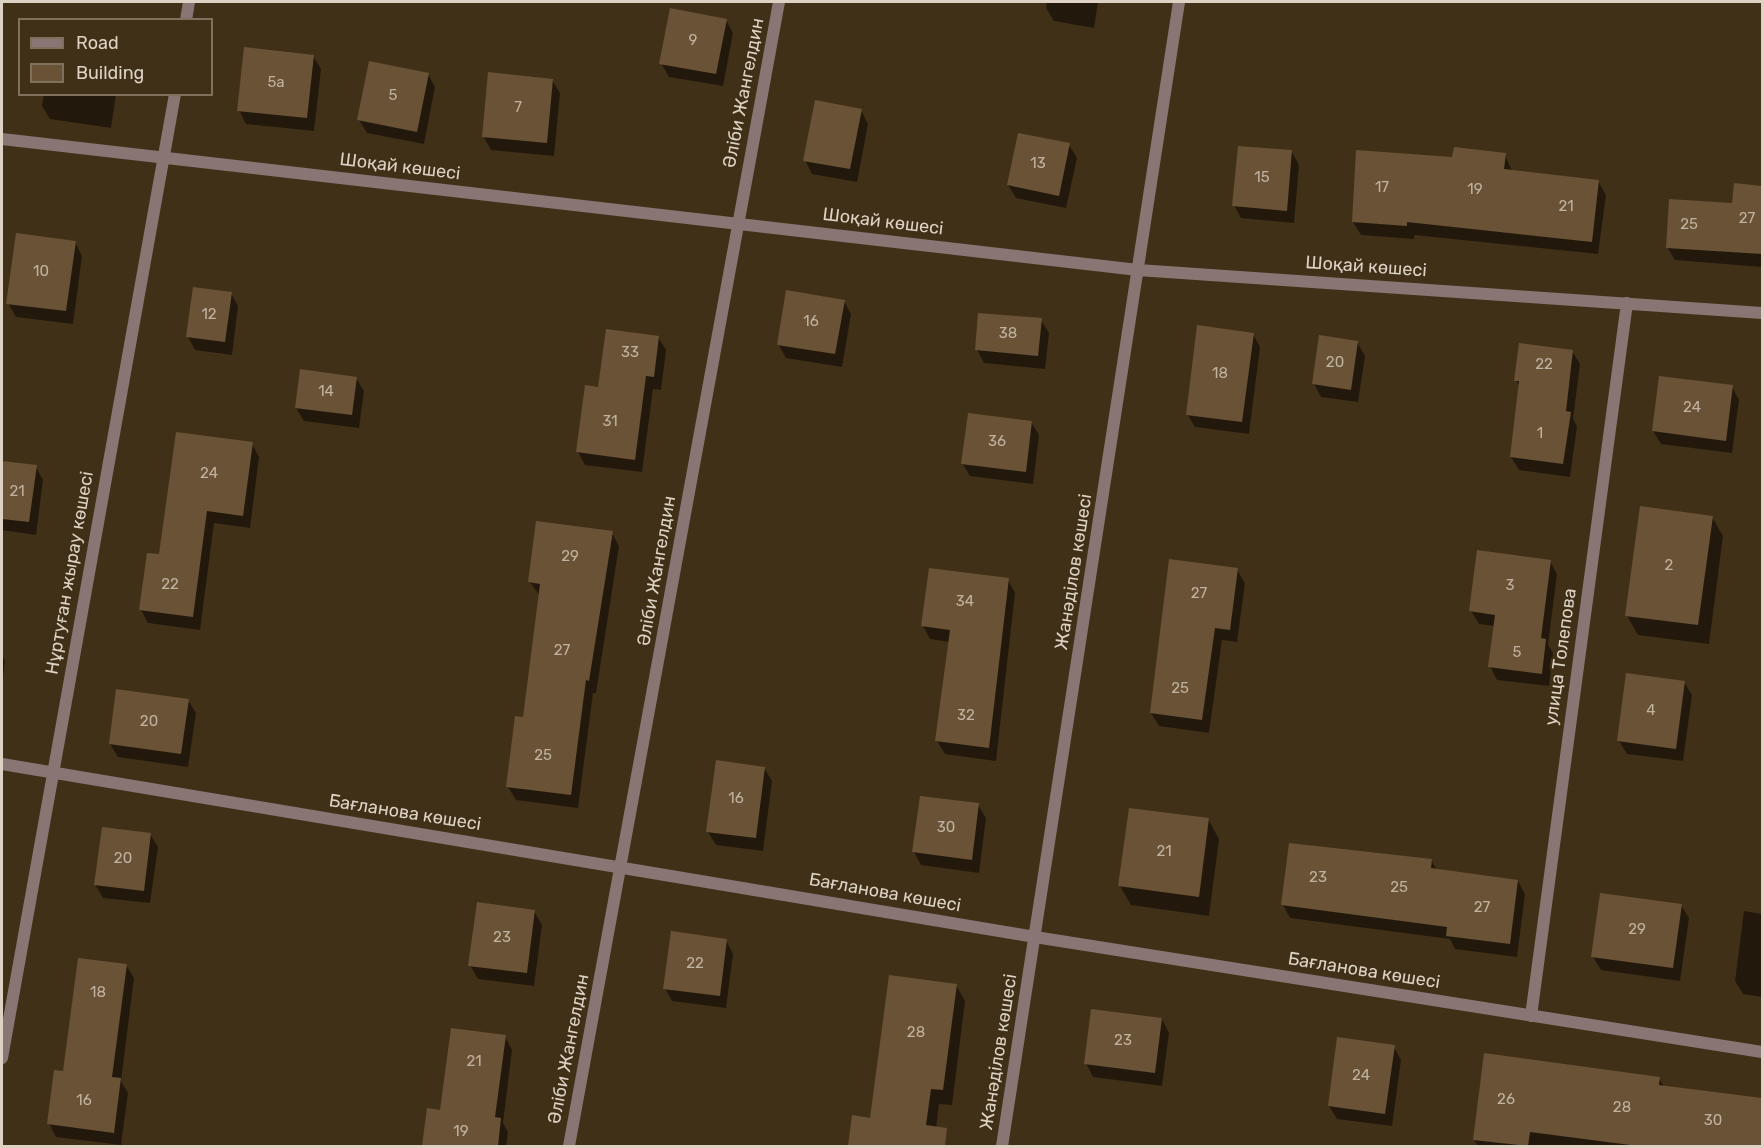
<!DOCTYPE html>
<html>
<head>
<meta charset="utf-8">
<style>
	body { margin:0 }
	#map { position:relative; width:1764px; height:1148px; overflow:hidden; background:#413018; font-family:Rubik,sans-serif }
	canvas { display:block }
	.frame { position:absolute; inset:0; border:3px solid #ddd2c4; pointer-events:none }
	.legend { position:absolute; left:18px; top:18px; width:195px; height:78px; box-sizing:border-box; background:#413018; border:2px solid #7f715d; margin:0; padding:8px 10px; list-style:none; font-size:18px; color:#ddd2c4 }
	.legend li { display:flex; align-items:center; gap:12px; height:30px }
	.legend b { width:30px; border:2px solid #7f715d }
</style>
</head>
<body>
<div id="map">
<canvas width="1764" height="1148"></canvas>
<div class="frame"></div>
<ul class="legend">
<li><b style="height:8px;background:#887574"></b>Road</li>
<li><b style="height:16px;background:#695235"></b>Building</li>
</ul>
</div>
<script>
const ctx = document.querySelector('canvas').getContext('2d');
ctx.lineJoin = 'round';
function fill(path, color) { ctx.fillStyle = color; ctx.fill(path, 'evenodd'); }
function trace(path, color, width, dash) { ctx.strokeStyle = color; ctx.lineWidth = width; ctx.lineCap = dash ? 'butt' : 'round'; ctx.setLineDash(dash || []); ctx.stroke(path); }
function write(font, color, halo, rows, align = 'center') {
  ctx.font = font + ' Rubik,sans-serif'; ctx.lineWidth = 4.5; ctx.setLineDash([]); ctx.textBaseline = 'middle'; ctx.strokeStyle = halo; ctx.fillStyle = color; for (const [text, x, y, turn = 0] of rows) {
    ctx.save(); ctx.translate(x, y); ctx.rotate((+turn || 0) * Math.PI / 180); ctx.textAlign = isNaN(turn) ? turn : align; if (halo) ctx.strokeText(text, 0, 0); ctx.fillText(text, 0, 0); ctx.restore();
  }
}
fill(new Path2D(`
	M1047,2H1098L1094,28L1054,21L1046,8Z
	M726,20L733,33L723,86L669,77L661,63Z
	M313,56L321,69L314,131L246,124L239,110Z
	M428,74L435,87L424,144L367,133L359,120Z
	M552,80L560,93L554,156L491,150L483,136Z
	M44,94H116L111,128L50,119L42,106Z
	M861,110L868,124L857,182L812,174L805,160Z
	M1069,145L1077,158L1066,208L1016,198L1008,185Z
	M1292,152L1299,165L1294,223L1241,218L1234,205Z
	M1358,152L1454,159L1505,155L1512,171L1598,181L1606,195L1598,254L1414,235V239L1361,235L1353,222Z
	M1736,185L1762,188V267L1675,260L1667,247L1734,205Z
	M75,242L82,256L73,324L16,317L8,303Z
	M231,293L238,306L232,355L195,350L188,337Z
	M844,301L851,314L842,367L786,358L778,344Z
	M1041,320L1049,333L1045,369L984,363L977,350Z
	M1253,334L1260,347L1249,434L1195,427L1187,414Z
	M658,337L666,350L661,390L653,389L642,472L585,465L578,452L599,388Z
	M1357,342L1365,356L1358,402L1321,397L1314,384Z
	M1572,351L1580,364L1573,419L1577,426L1570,477L1519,470L1511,457L1520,388L1516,380Z
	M356,378L364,391L359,428L304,421L296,408Z
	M1732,387L1739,400L1732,453L1661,444L1653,431Z
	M1031,422L1039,435L1033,484L970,476L962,463Z
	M252,444L259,457L250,528L214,523L200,630L148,623L141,610L160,556Z
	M2,462L36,467L43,480L36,535L2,530Z
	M1712,517L1723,536L1709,644L1638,635L1627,616Z
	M612,533L619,546L596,693H593L578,808L516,800L508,787L524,718L540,596L530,582Z
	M1550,561L1557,574L1548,645L1553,653L1549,686L1497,680L1490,666L1495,626L1479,624L1471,611Z
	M1237,570L1245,583L1237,642L1222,640L1209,733L1159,726L1151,713Z
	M1008,580L1015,593L996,761L945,754L937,741L950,642L930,639L923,626Z
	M2,656L5,661L2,685Z
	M1684,682L1692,695L1683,761L1627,754L1619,741Z
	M188,700L196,713L188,767L118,757L110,744Z
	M764,768L772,781L763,851L716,845L708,832Z
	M978,805L986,818L979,873L921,865L914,852Z
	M1208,819L1219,839L1209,916L1131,905L1120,886Z
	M150,834L158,847L150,903L103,898L95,884Z
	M1431,860L1437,870L1518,881L1525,894L1517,957L1455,949L1450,939L1290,918L1283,905Z
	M1681,905L1689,918L1680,981L1601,970L1593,957Z
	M534,911L542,925L534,986L478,979L470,965Z
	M1744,911L1762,914V997L1743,994L1735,981Z
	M726,940L733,954L726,1008L672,1001L665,988Z
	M126,965L134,978L121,1081L128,1093L121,1145L56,1137L49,1123L64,1072Z
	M956,985L965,1001L952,1105L939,1104L934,1146H849L853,1117L871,1119Z
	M1162,1019L1169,1033L1162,1086L1093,1077L1086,1063Z
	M505,1036L512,1050L503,1123L508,1132L506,1146H423L428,1110L441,1112Z
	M1394,1047L1401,1060L1392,1126L1337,1119L1329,1106Z
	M1659,1078L1664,1087L1762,1100V1146H1478L1474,1140Z`), '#0007');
fill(new Path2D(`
	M670,8L727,19L716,74L659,64Z
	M244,47L314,55L307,118L237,111Z
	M369,61L429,73L417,132L357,120Z
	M488,72L553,79L547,143L482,137Z
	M815,100L862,109L850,169L803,161Z
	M1018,133L1070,143L1059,196L1007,185Z
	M1238,146L1292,150L1287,211L1232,206Z
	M1454,147L1506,153L1504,169L1599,180L1592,242L1407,222V226L1352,222L1356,150L1452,157Z
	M1734,183L1762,186V254L1666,248L1669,199L1732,203Z
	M16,233L76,241L66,311L6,304Z
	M193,287L232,292L225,342L186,337Z
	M786,290L845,300L835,354L777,345Z
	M978,313L1042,318L1038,356L975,350Z
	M1197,325L1254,333L1242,422L1186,415Z
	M606,329L659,336L654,377L646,376L635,460L576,452L585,385L598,387Z
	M1319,335L1358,341L1351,390L1312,384Z
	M1519,343L1573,350L1566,411L1571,412L1563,464L1510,457L1519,381H1514Z
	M300,369L357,377L352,415L295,408Z
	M1659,376L1733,385L1726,441L1652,431Z
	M968,413L1032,421L1026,472L961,464Z
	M176,432L253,442L243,516L207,511L193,617L139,610L147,553L159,554Z
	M2,461L37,465L29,522L2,519Z
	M1640,506L1713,516L1698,625L1625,616Z
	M536,521L613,531L589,681L586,680L571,795L506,787L515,716L523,717L540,584L528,582Z
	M1477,550L1551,560L1541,638L1546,639L1542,674L1488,667L1495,615L1469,611Z
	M1169,559L1238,568L1230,630L1215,628L1202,720L1150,713Z
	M929,568L1009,578L989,748L935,741L950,630L921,626Z
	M1626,673L1685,681L1676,749L1617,741Z
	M116,689L189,699L181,754L109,744Z
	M716,760L765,767L756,838L706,832Z
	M920,796L979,803L972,860L912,852Z
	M1129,808L1209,818L1199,897L1118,886Z
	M102,827L151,833L144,891L94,885Z
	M1289,843L1432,859L1431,868L1518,880L1510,944L1446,936L1447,927L1281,905Z
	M1600,893L1682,904L1673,968L1591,957Z
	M477,902L535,910L527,973L468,966Z
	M671,931L727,939L720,996L663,989Z
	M78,958L127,964L112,1077L121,1078L114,1133L47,1124L54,1070L63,1071Z
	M889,975L957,984L943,1090L931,1089L926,1125L947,1128L945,1146H848L852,1115L870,1118Z
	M1091,1009L1162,1018L1155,1073L1084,1064Z
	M451,1028L506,1035L495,1117L501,1118L498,1146H422L427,1108L440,1110Z
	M1337,1037L1395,1045L1385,1114L1328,1106Z
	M1484,1053L1660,1077L1659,1085L1762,1098V1146H1638L1530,1132L1528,1146L1473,1140Z`), '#695235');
trace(new Path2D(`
	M186,20L189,2
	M2,139L1138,270L1762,313
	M2,764L1035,937L1762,1052
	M1531,1016L1627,303
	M2,1058L175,94
	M569,1146L779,2
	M1002,1146L1179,2`), '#887574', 12);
write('15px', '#c0b2a0', null, [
	["9",693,41],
	["5а",276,83],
	["5",393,96],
	["7",518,108],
	["13",1038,164],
	["15",1262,178],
	["17",1382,188],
	["19",1475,190],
	["21",1566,207],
	["27",1747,219],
	["25",1689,225],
	["10",41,272],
	["12",209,315],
	["16",811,322],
	["38",1008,334],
	["33",630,353],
	["20",1335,363],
	["22",1544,365],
	["18",1220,374],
	["14",326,392],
	["24",1692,408],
	["31",610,422],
	["1",1540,434],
	["36",997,442],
	["24",209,474],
	["21",17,492],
	["29",570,557],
	["2",1669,566],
	["22",170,585],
	["3",1510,586],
	["27",1199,594],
	["34",965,602],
	["27",562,651],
	["5",1517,653],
	["25",1180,689],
	["4",1651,711],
	["32",966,716],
	["20",149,722],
	["25",543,756],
	["16",736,799],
	["30",946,828],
	["21",1164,852],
	["20",123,859],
	["23",1318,878],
	["25",1399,888],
	["27",1482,908],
	["29",1637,930],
	["23",502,938],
	["22",695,964],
	["18",98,993],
	["28",916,1033],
	["23",1123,1041],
	["21",474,1062],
	["24",1361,1076],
	["26",1506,1100],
	["16",84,1101],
	["28",1622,1108],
	["30",1713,1121],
	["19",461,1132]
]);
write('18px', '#ddd2c4', '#413018', [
	["Әліби Жангелдин",744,93,-79],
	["Шоқай көшесі",400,167,7],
	["Шоқай көшесі",883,222,7],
	["Шоқай көшесі",1366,267,4],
	["Әліби Жангелдин",657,571,-80],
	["Жанәділов көшесі",1074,572,-81],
	["Нұртуған жырау көшесі",70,573,-80],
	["улица Толепова",1561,657,-82],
	["Бағланова көшесі",405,813,9],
	["Бағланова көшесі",885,893,10],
	["Бағланова көшесі",1364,971,9],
	["Әліби Жангелдин",569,1049,-79],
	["Жанәділов көшесі",999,1052,-81]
]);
</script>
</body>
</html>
